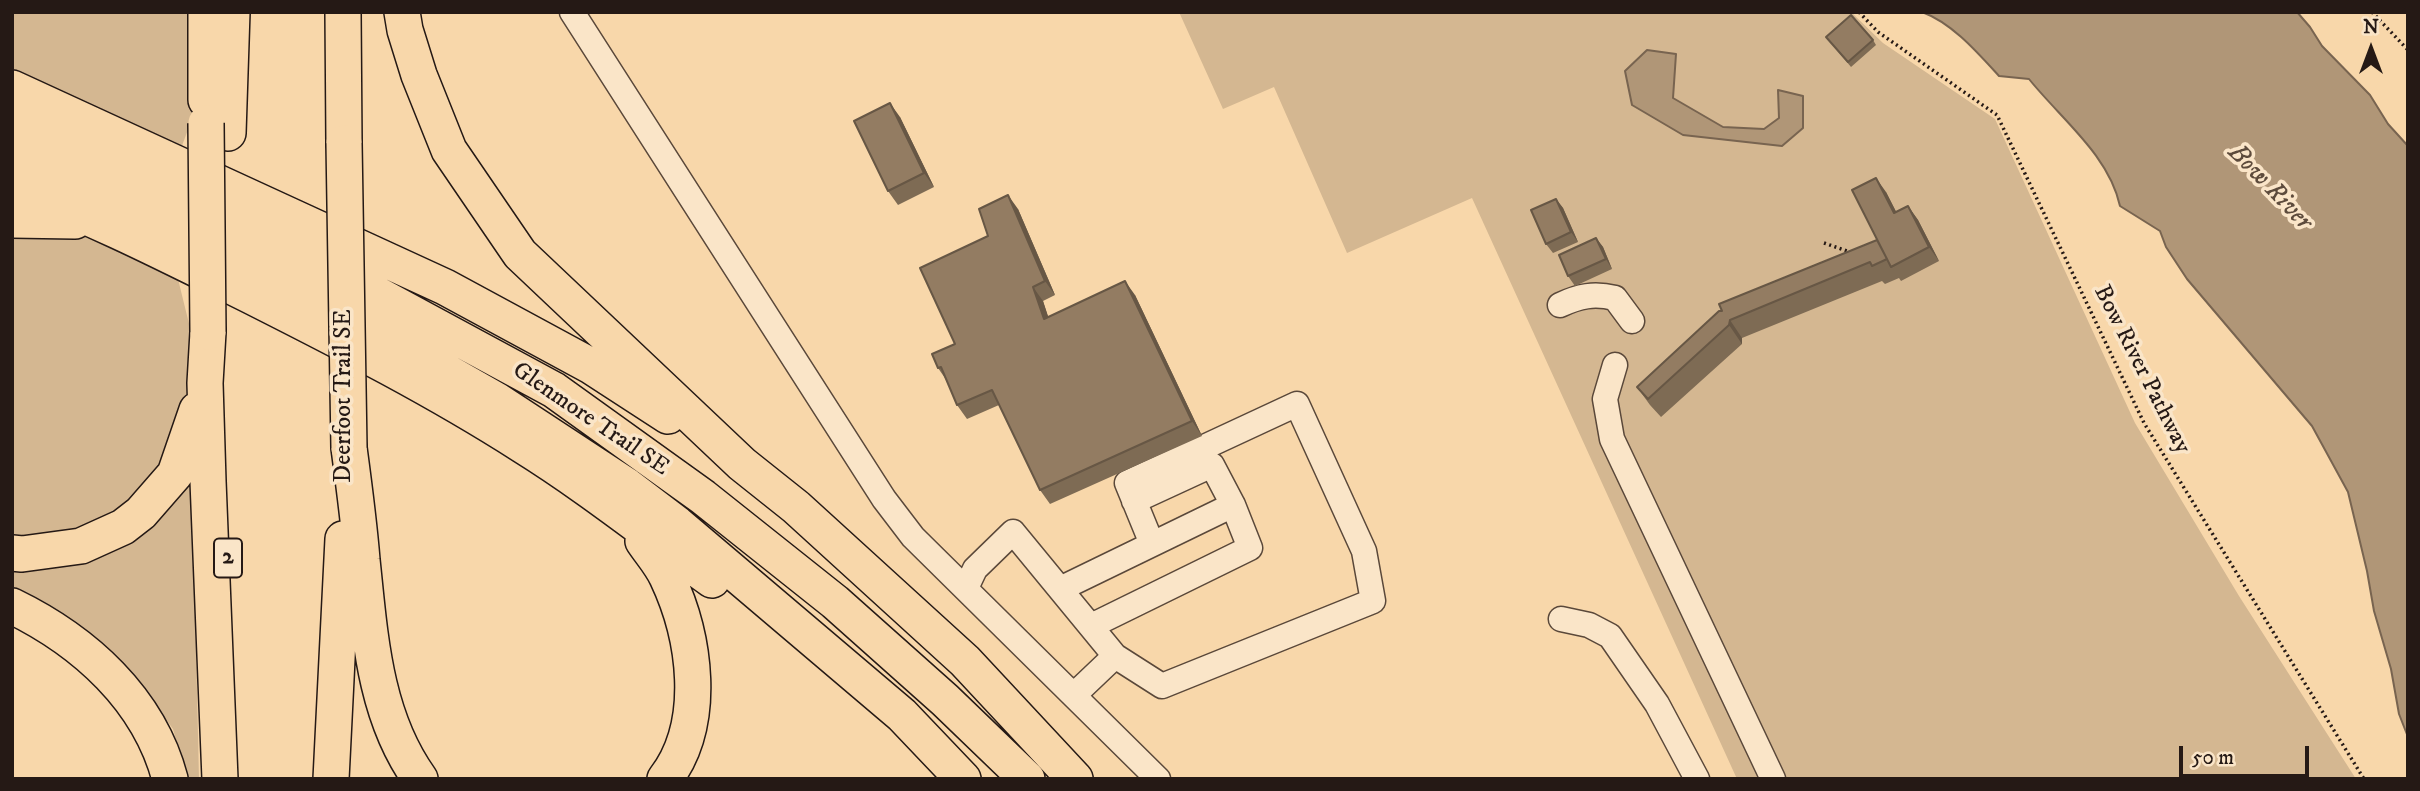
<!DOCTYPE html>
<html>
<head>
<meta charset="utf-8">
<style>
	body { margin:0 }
	#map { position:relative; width:2420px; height:791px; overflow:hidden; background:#f8d7aa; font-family:"IM FELL DW Pica",serif }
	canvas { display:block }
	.frame { position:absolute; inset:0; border:14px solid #251915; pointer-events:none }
	.north { position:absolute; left:2336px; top:14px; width:70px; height:70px; -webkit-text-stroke:5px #fae5c8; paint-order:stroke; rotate:0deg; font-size:19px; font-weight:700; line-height:28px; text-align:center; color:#251915 }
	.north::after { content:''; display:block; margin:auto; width:24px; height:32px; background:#251915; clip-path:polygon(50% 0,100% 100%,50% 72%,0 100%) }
	.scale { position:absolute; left:2179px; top:746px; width:130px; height:32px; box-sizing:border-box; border:4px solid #251915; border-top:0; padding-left:9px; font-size:21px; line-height:24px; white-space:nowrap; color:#251915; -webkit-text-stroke:5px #fae5c8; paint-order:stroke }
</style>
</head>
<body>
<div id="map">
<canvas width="2420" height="791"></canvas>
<div class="frame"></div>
<div class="north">N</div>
<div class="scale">50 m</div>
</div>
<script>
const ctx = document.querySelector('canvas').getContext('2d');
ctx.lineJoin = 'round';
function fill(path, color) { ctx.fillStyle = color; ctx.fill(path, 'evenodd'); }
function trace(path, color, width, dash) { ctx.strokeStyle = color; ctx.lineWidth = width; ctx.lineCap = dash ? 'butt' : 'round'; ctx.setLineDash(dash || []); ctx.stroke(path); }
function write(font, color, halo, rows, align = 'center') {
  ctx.font = font + ' "IM FELL DW Pica",serif'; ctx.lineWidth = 7; ctx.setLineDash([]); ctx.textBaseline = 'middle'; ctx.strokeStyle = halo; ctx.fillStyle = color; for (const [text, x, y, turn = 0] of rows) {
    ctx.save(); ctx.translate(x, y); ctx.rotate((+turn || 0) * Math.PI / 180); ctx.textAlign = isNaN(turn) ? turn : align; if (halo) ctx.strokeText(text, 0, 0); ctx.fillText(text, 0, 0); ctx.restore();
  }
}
fill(new Path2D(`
	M12,12H196L195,111L180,151L12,75Z
	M1179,12H1851L1883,43L1995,119L2135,423L2239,596L2356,779H1737L1472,198L1347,253L1274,87L1223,109Z
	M12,231L86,235L177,275L197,356L185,412L175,440L155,471L126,505L92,527L12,539Z
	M188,470L193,514L199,779H187L173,729L148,695L12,596V562H55Z`), '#d4b791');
const water = new Path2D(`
	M1922,12H2297L2310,27L2322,46L2370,95L2388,124L2408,146V737L2399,714L2391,669L2374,611L2367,571L2348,492L2312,426L2187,279L2166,247L2160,231L2120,206C2109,155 2061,119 2029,79L1999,76C1977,52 1952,23 1922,12Z
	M1647,50L1676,54L1673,98L1723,127L1764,129L1779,118L1778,90L1803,96V128L1782,146L1683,135L1632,105L1625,71Z`);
fill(water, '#b09677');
trace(water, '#786450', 2);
const minor = new Path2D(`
	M572,12L884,499L913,537L1158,779
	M1560,305C1579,296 1594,293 1615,298L1632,321
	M1615,365L1605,399L1612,439L1773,779
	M966,588L975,569L1013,532L1115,656L1162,686L1373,601L1364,551L1297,404L1127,483L1152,544
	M1060,589L1233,505L1212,465L1134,501
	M1561,619L1589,625L1610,636L1657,704L1697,779
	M1091,626L1250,548L1233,505
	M1074,695L1115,656`);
const highway = new Path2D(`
	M343,12L344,143
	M402,12L405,30L419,75L449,150L520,254L742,464L796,507L965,661L1075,779
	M12,88L445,287L591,366L668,416
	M206,100V12
	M12,123L183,197L343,276L554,390L703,497L835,602L945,700L1027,779
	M228,133L232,12
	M12,156L75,183L338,310L496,400L627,486L677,524L902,715L963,779
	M12,187C95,217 174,258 253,297C344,343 436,390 522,445C588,486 649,535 712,580
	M12,220L75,221
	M208,332L205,383L208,481L220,779
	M349,448C354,485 359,522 362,560C370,635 374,715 420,779
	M643,541C651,553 661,564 667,577C695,636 708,723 665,779
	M12,553L22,554L81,546L123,527L141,513L175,474L197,410
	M12,606C84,641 149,699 170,779
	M331,779L343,539`);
trace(minor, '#5a483a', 27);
trace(highway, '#251915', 38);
trace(new Path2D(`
	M1859,12L1878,32L1997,115L2144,423L2364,779
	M2372,12L2408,50
	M1824,243L1850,252`), '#251915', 3.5, [2, 3.5]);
trace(minor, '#fae5c8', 24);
trace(highway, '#f8d7aa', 35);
const highwayBridge = new Path2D(`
	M206,123L208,332
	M344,143L349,448`);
trace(highwayBridge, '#251915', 38, []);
trace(highwayBridge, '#f8d7aa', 35);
fill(new Path2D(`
	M1826,37L1873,40L1876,45L1851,67Z
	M900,117L934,187L898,205L888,191Z
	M1886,192L1896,212L1908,206L1918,220L1939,261L1901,281L1899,278L1885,284L1882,281L1742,338V344L1661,417L1650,405L1637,387L1722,311L1877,240Z
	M1556,199L1563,208L1578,242L1553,253L1546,244Z
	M1018,209L1055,295L1043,301L1048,317L1135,295L1202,436L1050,504L1040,490L999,405L967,419L957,405L947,381L938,368L955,344L988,236Z
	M1596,238L1603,247L1612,269L1575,286L1568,276Z`), '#7e6b54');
fill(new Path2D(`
	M890,103L900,117L934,187L924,173Z
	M1876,178L1886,192L1904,227L1894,213Z
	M1008,195L1018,209L1055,295L1045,281Z
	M1556,199L1563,208L1578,242L1571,232Z
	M1908,206L1918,220L1939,261L1929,247Z
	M1596,238L1603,247L1612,269L1606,259Z
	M1125,281L1135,295L1202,436L1192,421Z
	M1033,287L1043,301L1054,334L1044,319Z
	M1730,320L1742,338V344L1729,325Z`), '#675745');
const building = new Path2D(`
	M1851,15L1873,40L1848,62L1826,37Z
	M890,103L924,173L888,191L854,121Z
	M1876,178L1894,213L1908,206L1929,247L1891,267L1852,190Z
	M1008,195L1045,281L1033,287L1044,319L1125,281L1192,421L1040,490L992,390L957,405L941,367L938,368L932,354L955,344L920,268L988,236L979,209Z
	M1556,199L1571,232L1546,244L1531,210Z
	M1596,238L1606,259L1568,276L1559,255Z
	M1877,240L1887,259L1872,266L1870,262L1730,320L1729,325L1648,399L1637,387L1719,311H1722L1719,304Z`);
fill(building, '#937c62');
trace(building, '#675745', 2);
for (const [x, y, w] of [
	[228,558,28]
]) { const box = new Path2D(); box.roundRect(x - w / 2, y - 19.5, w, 39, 5); ctx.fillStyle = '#fae5c8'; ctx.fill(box); trace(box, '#251915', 2); }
write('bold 23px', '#251915', null, [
	["2",228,558]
]);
write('24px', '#251915', '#fae5c8', [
	["Bow River Pathway",2141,370,63],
	["Deerfoot Trail SE",345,396,-90],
	["Glenmore Trail SE",590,420,34]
]);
write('italic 26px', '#5d4b3c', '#fae5c8', [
	["Bow River",2269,188,46]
]);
</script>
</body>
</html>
